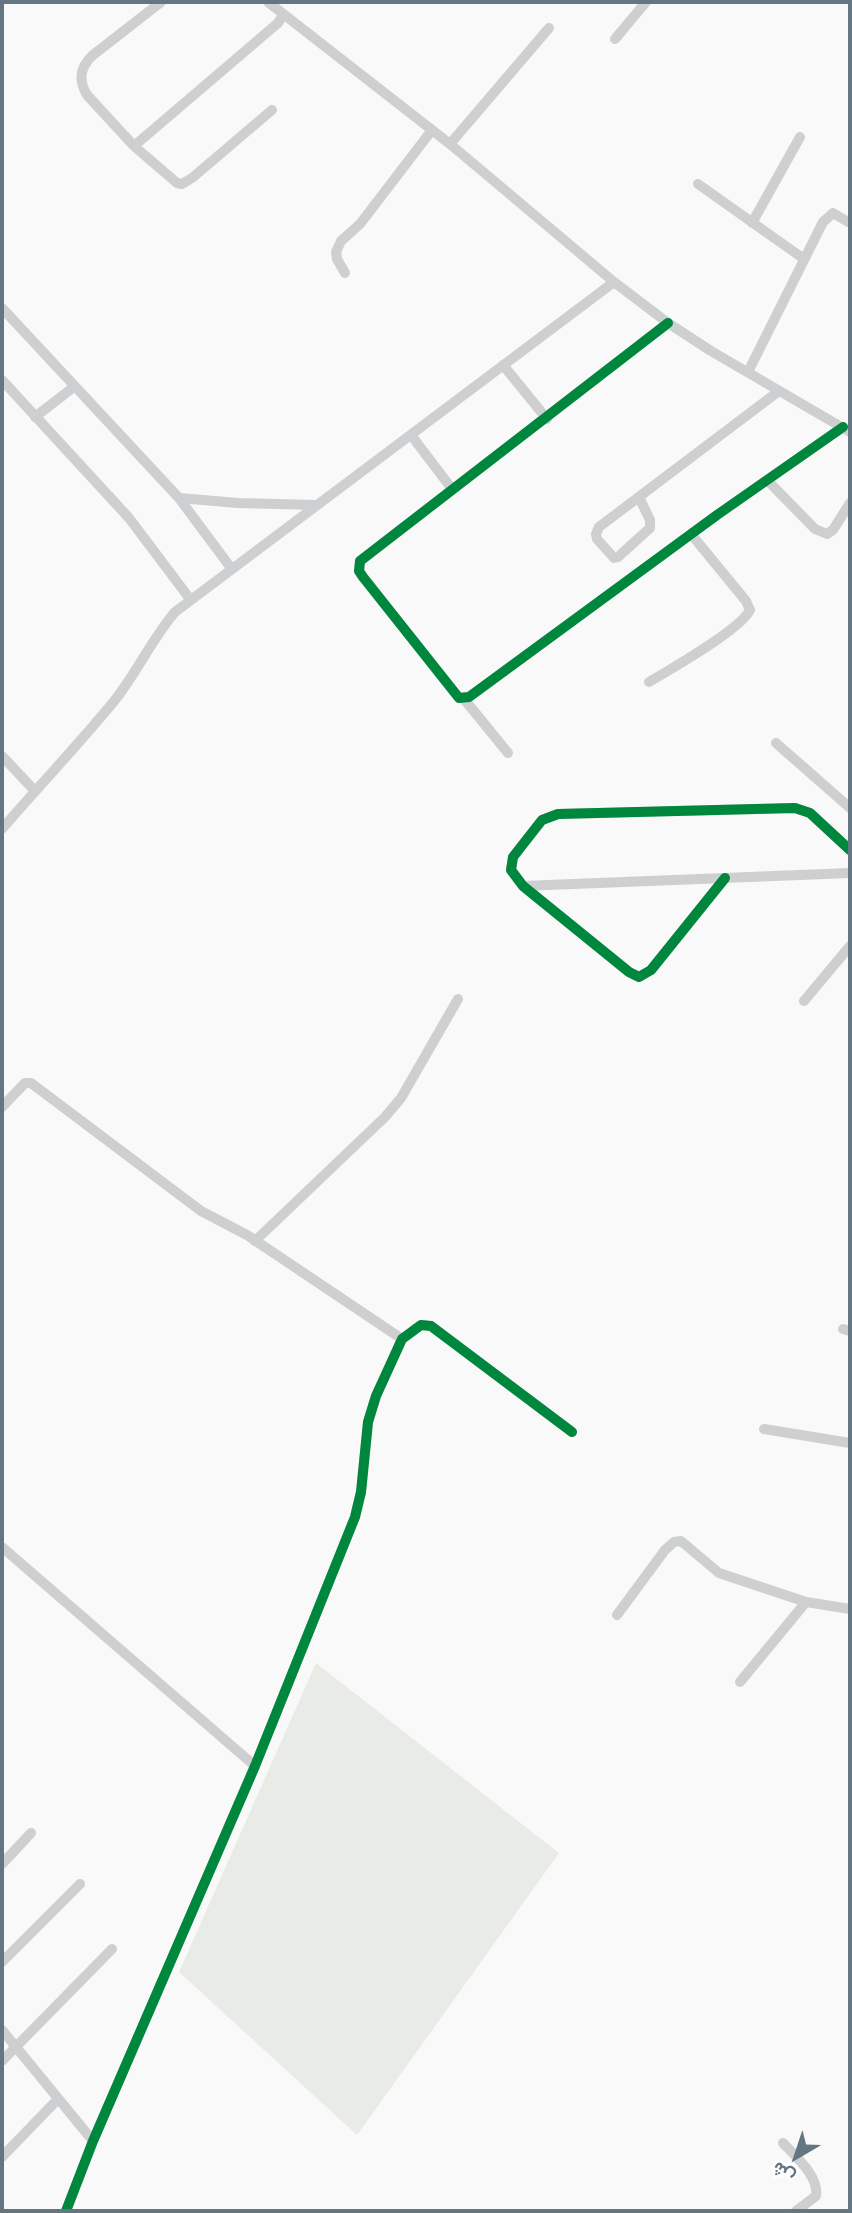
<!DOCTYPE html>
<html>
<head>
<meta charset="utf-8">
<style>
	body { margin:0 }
	#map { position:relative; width:852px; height:2213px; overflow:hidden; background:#f9f9f9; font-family:"Golos Text",Vazirmatn,sans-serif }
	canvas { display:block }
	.frame { position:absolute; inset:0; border:4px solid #657683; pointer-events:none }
	.north { position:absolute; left:761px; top:2122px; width:70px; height:70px; -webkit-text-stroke:5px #fff; paint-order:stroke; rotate:219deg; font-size:19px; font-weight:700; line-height:28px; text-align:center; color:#657683 }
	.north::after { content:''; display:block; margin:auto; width:24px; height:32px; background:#657683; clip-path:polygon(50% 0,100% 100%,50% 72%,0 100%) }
</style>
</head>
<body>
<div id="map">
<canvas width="852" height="2213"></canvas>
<div class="frame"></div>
<div class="north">ش</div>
</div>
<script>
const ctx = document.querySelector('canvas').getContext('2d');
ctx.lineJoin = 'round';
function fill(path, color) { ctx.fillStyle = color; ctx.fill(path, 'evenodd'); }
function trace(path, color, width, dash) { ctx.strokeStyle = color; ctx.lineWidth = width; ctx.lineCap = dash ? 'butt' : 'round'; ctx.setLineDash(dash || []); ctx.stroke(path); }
fill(new Path2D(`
	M316,1663L559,1853L357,2135L179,1972Z`), '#e8ebe6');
trace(new Path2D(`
	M161,2L93,55C80,67 78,80 87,95L134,146L177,183L182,184L192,178L272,110
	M268,2L450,144L614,282L668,323L711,351L850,432
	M615,39L646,2
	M450,144L549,28
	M134,146L278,23L283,15
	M698,184L804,259
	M752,223L800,137
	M345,273L337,259L336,252L341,241L360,224L432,130
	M2,308L179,498L231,568
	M668,323L360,561L359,571L363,577L459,698L469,697L717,515L843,427
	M503,365L547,419
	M748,372L823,222L833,213L850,223
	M2,380L129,518L190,599
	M35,417L75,386
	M411,435L452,489
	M767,480L815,529L827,534L833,530L850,503
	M639,497L650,520V528L618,557L614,558L597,539L596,534L599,527L779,391
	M179,498L238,503L316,505
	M649,682C671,669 740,630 750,610L746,601L691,534
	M464,699L508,753
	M776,743L850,808
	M2,756L35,791
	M2,829C39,786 79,744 115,700C137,672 152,639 175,612L614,282
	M725,878L651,970L639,977L629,972L523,886L511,870L513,857L542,820L558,814L795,808L810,813L850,850
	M523,886L850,873
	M804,1001L850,946
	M2,1107L25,1083H31L201,1211L247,1235L402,1339
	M255,1241L385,1117L401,1098L458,999
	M843,1329L850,1331
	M764,1429L850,1443
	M2,1547L255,1766
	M617,1615L665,1550L674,1542L681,1541L719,1573L806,1602L850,1609
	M740,1682L806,1602
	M2,1864L31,1833
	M2,1962L80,1884
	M2,2030L93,2141
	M2,2061L112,1949
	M783,2143C796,2157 819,2176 816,2196L796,2211
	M2,2157L58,2099
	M66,2211L93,2141L255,1766L355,1517L361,1492L368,1422L376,1396L402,1339L421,1325L431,1326L572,1432`), '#cecfd0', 10);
trace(new Path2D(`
	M668,323L360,561L359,571L363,577L459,698L469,697L717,515L843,427
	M725,878L651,970L639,977L629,972L523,886L511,870L513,857L542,820L558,814L795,808L810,813L850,850
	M66,2211L93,2141L255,1766L355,1517L361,1492L368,1422L376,1396L402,1339L421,1325L431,1326L572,1432`), '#00873e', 10);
</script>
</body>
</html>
